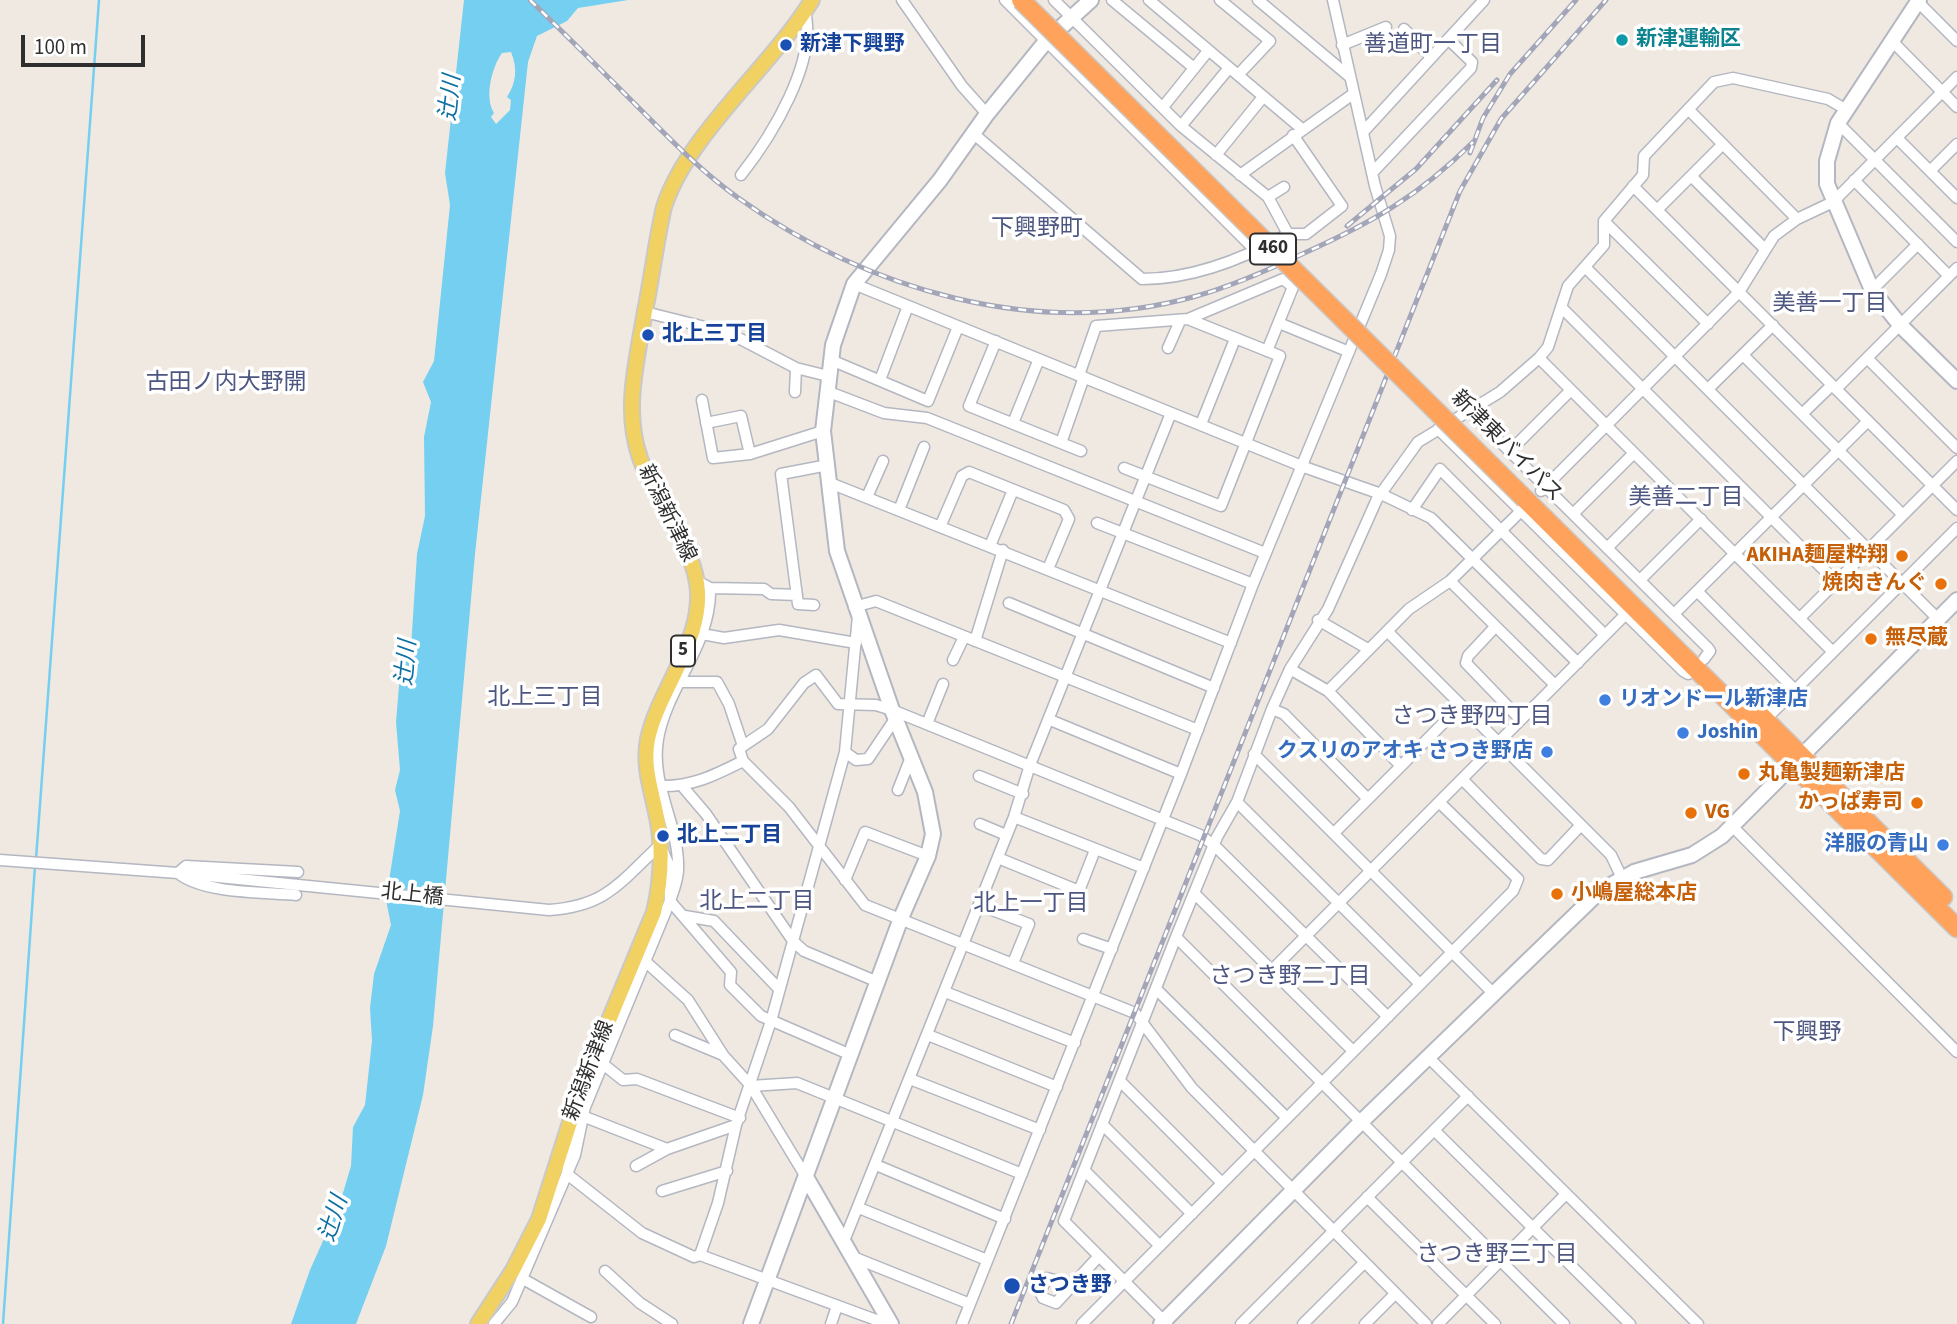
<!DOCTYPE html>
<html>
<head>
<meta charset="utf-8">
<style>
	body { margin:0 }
	#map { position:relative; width:1957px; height:1324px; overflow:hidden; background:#efe9e1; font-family:"Source Sans 3",sans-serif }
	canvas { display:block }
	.scale { position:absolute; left:21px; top:35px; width:124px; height:32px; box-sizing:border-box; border:4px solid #2e2e2e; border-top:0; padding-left:9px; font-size:21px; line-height:24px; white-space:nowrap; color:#2e2e2e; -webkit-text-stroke:5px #fff; paint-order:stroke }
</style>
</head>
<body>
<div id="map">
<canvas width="1957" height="1324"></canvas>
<div class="scale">100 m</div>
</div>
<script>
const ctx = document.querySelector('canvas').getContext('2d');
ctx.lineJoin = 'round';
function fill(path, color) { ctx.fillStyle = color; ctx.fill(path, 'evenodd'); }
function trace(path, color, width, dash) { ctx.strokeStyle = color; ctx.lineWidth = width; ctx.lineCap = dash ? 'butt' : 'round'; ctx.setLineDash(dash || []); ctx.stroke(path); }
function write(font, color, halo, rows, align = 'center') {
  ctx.font = font + ' "Source Sans 3","Noto Sans JP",sans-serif'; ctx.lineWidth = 7; ctx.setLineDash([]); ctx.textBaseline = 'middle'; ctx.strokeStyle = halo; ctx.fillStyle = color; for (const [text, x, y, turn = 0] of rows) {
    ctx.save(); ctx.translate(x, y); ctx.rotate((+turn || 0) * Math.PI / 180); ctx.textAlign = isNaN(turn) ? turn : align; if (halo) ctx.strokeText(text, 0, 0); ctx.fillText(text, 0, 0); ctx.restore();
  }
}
fill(new Path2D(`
	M464,0H628L578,8L567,21L537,36L528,62L475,554L433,1026L423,1095L386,1246L356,1324H291L310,1270L340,1203L351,1166L353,1127L365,1105L372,1041L370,1008L374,974L391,925L386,900L400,811L395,790L400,770L396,722L400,674L411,648L417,554L425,516L424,437L431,402L423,382L434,361L450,205L445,173ZM511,52C518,69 516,83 507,97L511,100L510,110L496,124L491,117L494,113C484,97 492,67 502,53Z`), '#75cff0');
trace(new Path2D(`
	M36,859L99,0
	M3,1324L35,866`), '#75cff0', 2.5);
const street = new Path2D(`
	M902,0L962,86L987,114
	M1005,0L1257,252
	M1112,0L1194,68
	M1149,0L1302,129
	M1220,0L1270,41L1238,75
	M1258,0L1350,77
	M1918,2L1957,41
	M1404,29L1431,57
	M1892,41L1957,107
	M1342,45L1386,27
	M1163,107L1208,51
	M1688,109L1797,219
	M1838,123L1957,242
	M1181,126L1229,68
	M1364,131L1484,0
	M974,134L1142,279C1192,279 1245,258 1288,234L1268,197L1181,126L1054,0
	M1897,138L1957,198
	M1216,155L1263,97
	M1930,171L1957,144
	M1372,173L1471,68L1472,62L1448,39
	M741,175C771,137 818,61 805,12
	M1240,175L1353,94
	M1691,176L1765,249
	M1854,180L1949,276
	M1633,186L1957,510
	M1268,197L1284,187
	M1657,210L1723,144
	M1604,221L1708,324
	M1288,234H1306L1342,206L1293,135
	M1585,267L1938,619
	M854,284L1304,467L1381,494L1431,518L1578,663
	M1872,290L1918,244
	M1561,307L1836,582
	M645,312L729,333L796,368L828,376
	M1188,319L1283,279L1293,287L1267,351
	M1279,323L1347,351
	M996,341L969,406L1061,443L1084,377
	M1168,348L1180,321
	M1743,355L1903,515
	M1539,358L1833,652
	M1867,358L1957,448
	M831,360L928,401L958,327
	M1079,375L1096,326L1188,319L1280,356L1221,506L1124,468
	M880,380L908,306
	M1708,389L1773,325
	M1836,389L1957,268
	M795,392L796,368
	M829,392L884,413L927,418L1265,553
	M702,400L713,458L750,454L823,431
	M1468,410L1708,648L1710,651L1704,659
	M1802,414L1832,385
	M706,423L741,416L750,454
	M1013,423L1039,359
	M1201,424L1235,339
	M1438,429L1683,671L1688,674L1697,667
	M1061,443L1081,451
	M1510,451L1571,390
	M830,483L1231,643
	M1541,491L1739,292L1774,236L1797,219L1833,202L1957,77
	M867,497L883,461
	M899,510L924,447
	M1412,510L1440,469L1605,635
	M1573,514L1634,453
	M1097,523L1253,584
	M940,527L962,476L969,472L1064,510L1069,519L1048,569
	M990,546L1013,490
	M1607,548L1668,487
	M1640,580L1701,519
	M1450,581L1555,685
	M710,588L764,589L771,594L797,595
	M1697,591L1795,690
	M1009,603L1214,688
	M814,605L798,604L781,474L828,465
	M854,607L876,601L1198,730
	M1674,614L1868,421
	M1800,618L1957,461
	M1318,620L1368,649
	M1495,627L1468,656L1466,663L1520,719
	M1387,631L1611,855L1622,878
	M702,634L724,638L779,630L856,643
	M975,641L1003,550
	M953,660L964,637
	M680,682H717L729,704L743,746L739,749L743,761L789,807L865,905L1135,1013L1192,1088L1426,1324
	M1328,691L1409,609L1450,581L1523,509
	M1461,705L1401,766L1328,691L1290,669L1328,609L1377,499L1418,442L1500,392L1539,358L1548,347L1568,286L1604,245V221L1643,175L1644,156L1714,82L1733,78L1828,99L1845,109
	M1272,709L1290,669
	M1772,713L1957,528
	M1050,720L1181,774
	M927,724L943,684
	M743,746L768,729L804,683L816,675L838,704L876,705L892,710L1200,835L1214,845L1388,1017
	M845,752L856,760L868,759L895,719
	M1254,754L1494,994
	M979,776L1023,794
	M1463,780L1541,859L1548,860L1581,825
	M683,787L706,814L793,941L804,951L878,982
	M898,790L911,757
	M660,792V786C692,787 715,775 743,761
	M1237,802L1420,984
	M1014,817L1144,868
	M980,824L1006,835
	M1732,826L1957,1052
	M1334,833L1401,766
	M998,858L1079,891L1095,850
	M0,860L178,873L549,910C607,906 620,882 660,845L669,865L670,901L731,972L730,985L761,1016L851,1055
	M845,880L865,832L928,856
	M1194,893L1353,1051
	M296,895C263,892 204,894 178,873L186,866L298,872
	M979,905L1029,924L1013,963
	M685,916L714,921L779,989
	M1176,937L1564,1324
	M1083,939L1112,949
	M646,962L688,1000L723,1055L751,1086L806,1177
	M1272,970L1626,614
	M1156,989L1287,1118
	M945,992L1075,1043
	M675,1035L723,1055
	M928,1035L1057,1087
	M1430,1059L1698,1324
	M603,1064L623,1080L637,1079L740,1118
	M910,1079L1040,1130
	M1120,1081L1222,1183
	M751,1086L797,1083L1022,1174
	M585,1117L667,1149L736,1125
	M1102,1124L1192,1214
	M573,1130L567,1174L642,1233L694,1257L700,1255L887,1324
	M1434,1130L1630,1324
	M876,1165L1005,1219
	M636,1166L667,1149
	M1084,1170L1160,1246
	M662,1191L727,1171
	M1367,1197L1495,1324
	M859,1208L987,1260
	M844,1241L1014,817L1030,765L1171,413
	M700,1255L718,1203L736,1125L771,1021L845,752L858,616
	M853,1257L970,1304
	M605,1271L640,1303L672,1324
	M523,1279L591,1317
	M1074,1285L1047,1278L1040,1292L1043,1298L1056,1303L1099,1256
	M494,1324L512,1302L575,1155L585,1107L670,901C673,892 678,880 678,870C680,826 650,786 658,739C667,686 712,644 710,588L697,581
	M831,1324L837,1306
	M962,1324L1181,774L1253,584L1381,274L1389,250L1390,236L1375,186L1333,0
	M1082,1324L1513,891L1518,879L1440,803
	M1167,1324L1064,1221L1176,937L1217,837L1237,802L1272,709L1284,714L1368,799
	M1241,1324L1468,1096
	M1303,1324L1364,1263
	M1365,1324L1395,1294
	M1438,1324L1566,1194`);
const secondary = new Path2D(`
	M1919,0L1838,123L1827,161V184L1872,290L1900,325L1957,381
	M806,1177L891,1324
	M751,1324L901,918L928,856L933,834L925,792L892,710L837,551L823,431L833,345L854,284L940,180L987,114L1047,40L1091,0
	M1161,1324L1361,1122L1600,891L1634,872L1692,855L1722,836L1957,600`);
const primary = new Path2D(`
	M478,1324L513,1270L539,1219L582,1085L654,912C660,887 662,864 660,838C658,805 641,773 648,739C659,688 706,637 697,583C690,539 654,500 640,458C623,410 637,360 645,311C652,277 656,241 664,207C687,135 772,66 812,0`);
const highway = new Path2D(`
	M1525,499L1957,928
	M1752,707L1943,897`);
trace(street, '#b4b7c1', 13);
trace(secondary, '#b4b7c1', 18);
trace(primary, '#c9c9c9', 18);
trace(highway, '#c9c9c9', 21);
trace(street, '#fff', 10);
trace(secondary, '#fff', 14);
trace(primary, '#f2d163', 14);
trace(highway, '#ffa35c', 18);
const rail = new Path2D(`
	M530,0C568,37 606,75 643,112C673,142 702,172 737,197C867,290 1035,340 1193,297C1230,287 1266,271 1300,255C1371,223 1418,197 1473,142
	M1470,153L1483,118L1510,74L1576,0
	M1347,226L1416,169L1497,80
	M1011,1324L1460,191L1501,119L1606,0`);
trace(rail, '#a3a6b8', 5);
trace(rail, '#fff', 2.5, [8]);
const highwayBridge = new Path2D(`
	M1021,0L1525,499`);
trace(highwayBridge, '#c9c9c9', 21, []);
trace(highwayBridge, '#ffa35c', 18);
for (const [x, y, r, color] of [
	[1622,40,7,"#0f9aa8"],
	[786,45,7,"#1a4fb4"],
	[648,335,7,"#1a4fb4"],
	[1902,556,7,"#e8710a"],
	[1941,584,7,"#e8710a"],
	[1871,639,7,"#e8710a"],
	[1605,700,7,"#3f7fe0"],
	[1683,733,7,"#3f7fe0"],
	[1547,752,7,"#3f7fe0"],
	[1744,774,7,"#e8710a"],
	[1917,803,7,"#e8710a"],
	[1691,813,7,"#e8710a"],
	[663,836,7,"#1a4fb4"],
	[1943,845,7,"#3f7fe0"],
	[1557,894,7,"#e8710a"],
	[1012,1286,9,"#1a4fb4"]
]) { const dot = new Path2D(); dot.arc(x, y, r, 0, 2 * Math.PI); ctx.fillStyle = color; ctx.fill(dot); trace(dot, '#fff', 2.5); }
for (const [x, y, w] of [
	[1273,249,46],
	[683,651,24]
]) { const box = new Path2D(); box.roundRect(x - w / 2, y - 15.5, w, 31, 5); ctx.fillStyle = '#fff'; ctx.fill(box); trace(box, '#2e2e2e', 2); }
write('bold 19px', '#2e2e2e', null, [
	["460",1273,249],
	["5",683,651]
]);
write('bold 21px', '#0d838f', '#fff', [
	["新津運輸区",1636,40]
], 'left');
write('bold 21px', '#164399', '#fff', [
	["新津下興野",800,45],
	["北上三丁目",662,335],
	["北上二丁目",677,836],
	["さつき野",1028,1286]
], 'left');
write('21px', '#2e2e2e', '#fff', [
	["新津東バイパス",1506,447,45],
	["新潟新津線",666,514,64],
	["北上橋",412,896,6],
	["新潟新津線",590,1071,-69]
]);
write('bold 21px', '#c56008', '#fff', [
	["AKIHA麺屋粋翔",1888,556,"right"],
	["焼肉きんぐ",1927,584,"right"],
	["無尽蔵",1885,639],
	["丸亀製麺新津店",1758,774],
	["かっぱ寿司",1903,803,"right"],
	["VG",1705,813],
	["小嶋屋総本店",1571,894]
], 'left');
write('bold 21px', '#366cbe', '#fff', [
	["リオンドール新津店",1619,700],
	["Joshin",1697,733],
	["クスリのアオキ さつき野店",1533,752,"right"],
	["洋服の青山",1929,845,"right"]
], 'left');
write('23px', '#4d5680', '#fff', [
	["善道町一丁目",1433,46],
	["下興野町",1037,230],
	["美善一丁目",1830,305],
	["古田ノ内大野開",226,384],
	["美善二丁目",1686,499],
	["北上三丁目",545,699],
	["さつき野四丁目",1472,718],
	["北上二丁目",757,903],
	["北上一丁目",1031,905],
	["さつき野二丁目",1290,978],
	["下興野",1807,1034],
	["さつき野三丁目",1497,1256]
]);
write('italic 23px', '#0d6fa3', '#fff', [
	["辻川",452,98,-84],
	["辻川",408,663,-85],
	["辻川",335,1219,-72]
]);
</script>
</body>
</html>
